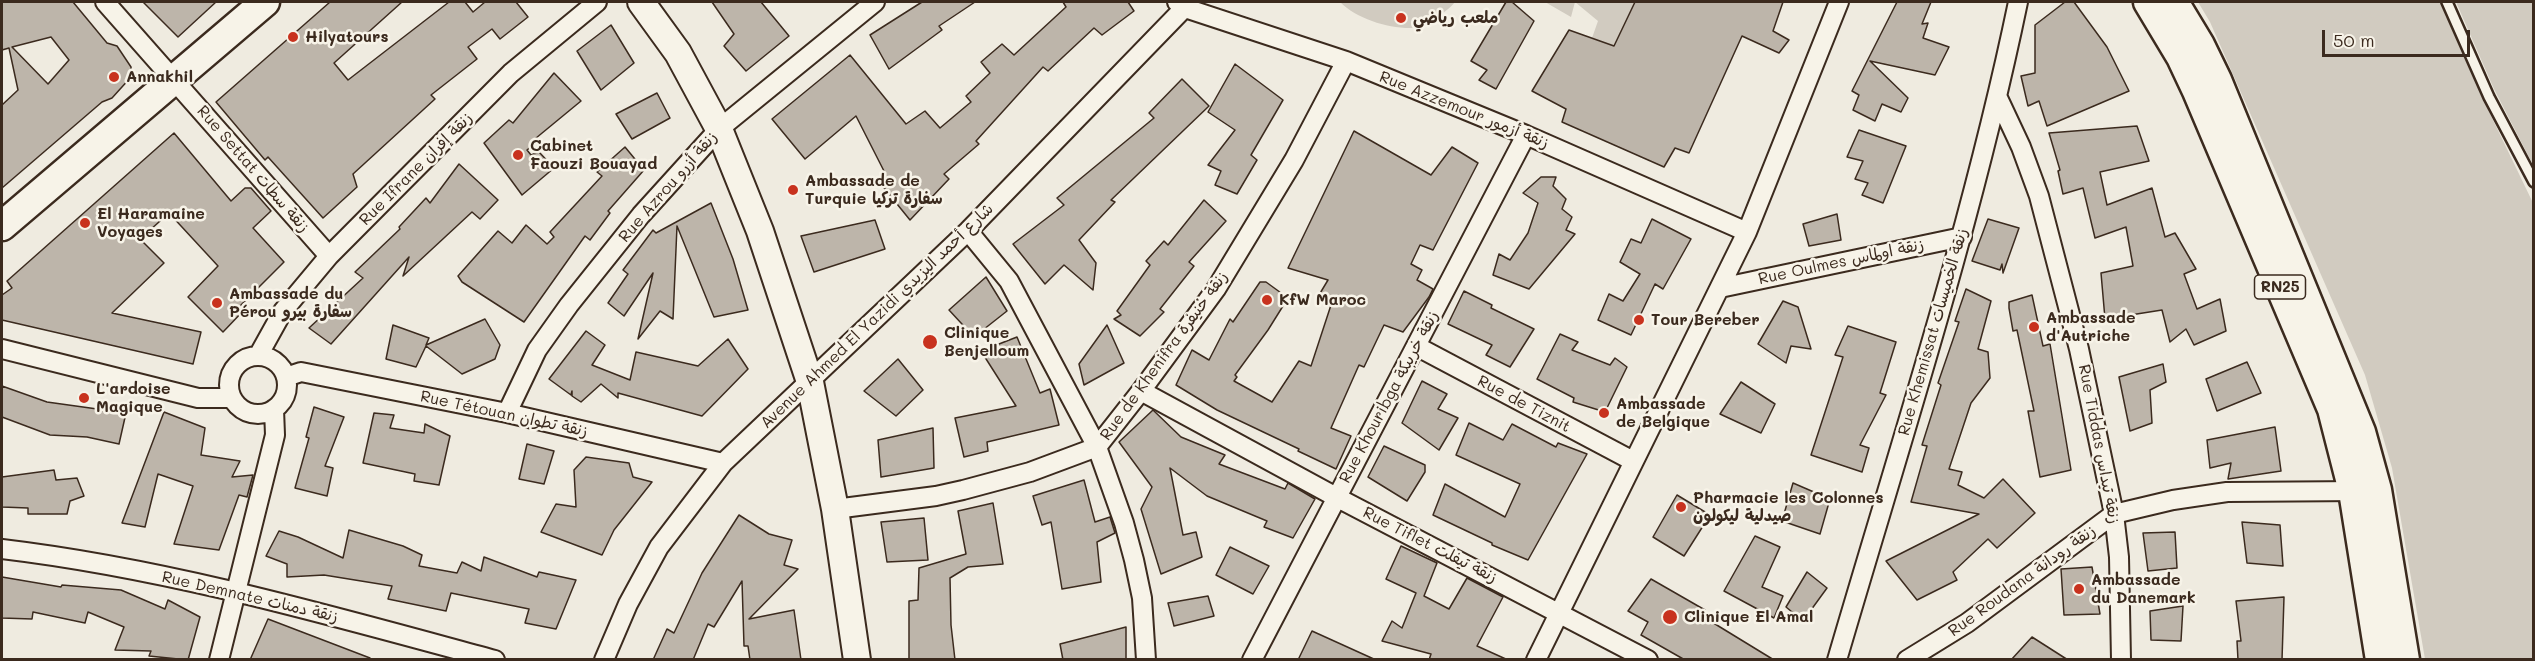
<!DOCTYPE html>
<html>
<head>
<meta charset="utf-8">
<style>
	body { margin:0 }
	#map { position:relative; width:2535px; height:661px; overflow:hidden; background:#efebe0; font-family:Mali,sans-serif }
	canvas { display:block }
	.frame { position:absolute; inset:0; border:3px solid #3b2a1e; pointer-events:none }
	.scale { position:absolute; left:2322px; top:30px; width:148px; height:27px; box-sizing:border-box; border:3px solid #3b2a1e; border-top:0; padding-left:8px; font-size:18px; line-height:21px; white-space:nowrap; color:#3b2a1e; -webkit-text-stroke:4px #f7f3e8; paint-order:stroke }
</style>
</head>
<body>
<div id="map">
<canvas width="2535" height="661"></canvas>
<div class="frame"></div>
<div class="scale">50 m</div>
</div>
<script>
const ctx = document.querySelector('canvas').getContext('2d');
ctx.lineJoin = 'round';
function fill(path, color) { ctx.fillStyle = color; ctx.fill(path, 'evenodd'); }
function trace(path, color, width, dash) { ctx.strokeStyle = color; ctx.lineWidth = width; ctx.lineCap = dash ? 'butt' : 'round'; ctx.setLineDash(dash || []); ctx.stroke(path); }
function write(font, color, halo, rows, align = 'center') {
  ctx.font = font + ' Mali,"Playpen Sans Arabic",sans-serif'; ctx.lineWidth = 5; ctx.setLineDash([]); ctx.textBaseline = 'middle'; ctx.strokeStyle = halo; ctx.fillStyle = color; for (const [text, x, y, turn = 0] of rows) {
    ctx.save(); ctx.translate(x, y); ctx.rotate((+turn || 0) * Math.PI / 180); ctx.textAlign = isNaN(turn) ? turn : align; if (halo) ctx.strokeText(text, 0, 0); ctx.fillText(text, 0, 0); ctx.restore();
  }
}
fill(new Path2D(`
	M1340,2H1455C1448,11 1425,27 1413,28C1389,29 1357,19 1340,2Z
	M1545,2H1575L1571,17Z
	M1575,2H1635L1614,46L1592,38L1598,21Z
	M2198,2H2440L2480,93L2533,203V659H2425L2392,468L2365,375L2210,22Z
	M2456,2H2533V165L2494,89Z`), '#d1cbc0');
const building = new Path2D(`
	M2,2H73L107,43L117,46L131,67V77L112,98L102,102L2,188V105L18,90L9,48L2,50ZM51,37L69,60L48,84L12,47Z
	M143,2H216L178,37Z
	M330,2H402L334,63L348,80L449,2H465L473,12L485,2H516L528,17L500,39L492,29L468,47L477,59L431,95L435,99L353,174L357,187L323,218L268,157L265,160L216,102Z
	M712,2H761L789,36L746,71L724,46L734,34Z
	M922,2H975L939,26L942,30L889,69L870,35Z
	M1063,2H1128L1134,11L1102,35L1094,28L1048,71L1043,67L976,141L979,144L944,174L949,179L910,220L880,183L885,173L856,116L805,159L772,119L850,55L906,124L925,111L940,128L971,102L966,96L990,73L981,62L1002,44L1014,55L1066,7Z
	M1506,2H1512L1534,21L1496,89L1479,80L1487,70L1471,61Z
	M1635,2H1783L1773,31L1789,40L1779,53L1742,36L1689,153L1675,148L1664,167L1562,122L1566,109L1532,91L1569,30L1614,46Z
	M1897,2H1931L1922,24L1928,23L1923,38L1949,47L1935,75L1870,61L1908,98L1901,112L1882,104L1875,121L1853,110L1859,95L1852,91Z
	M2065,2H2074L2107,47L2129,91L2047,126L2039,101L2028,106L2021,76L2035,73V25Z
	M611,25L634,63L601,90L577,51Z
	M1235,64L1283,100L1251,155L1257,160L1237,194L1215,185L1221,171L1208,165L1235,130L1208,112Z
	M554,73L581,101L530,143L533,145L527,150L531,155L539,152L554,168L522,195L484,143L509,120L513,123Z
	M1182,79L1209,106L1111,200L1115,202L1079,240L1096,263L1093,290L1064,265L1045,284L1013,244L1064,205L1057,198L1154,118L1149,113Z
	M657,93L670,118L632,139L616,114Z
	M2137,126L2149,161L2100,172L2107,205L2152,188L2165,237L2175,233L2196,269L2184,274L2197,309L2220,299L2226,331L2194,345L2186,329L2170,342L2162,310L2105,319L2101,273L2133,266L2126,227L2095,238L2083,188L2063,194L2058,171L2060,170L2049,133Z
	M1859,130L1906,146L1883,203L1862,195L1868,183L1855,179L1863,161L1847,157Z
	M1354,131L1431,175L1452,147L1478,163L1433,250L1420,245L1411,264L1422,270L1417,280L1433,289L1429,297L1403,332L1384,325L1364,367L1359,365L1331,428L1351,436L1336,469L1298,451L1299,449L1217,410L1176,385L1192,350L1209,360L1230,319L1233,322L1260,282H1266L1288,298L1268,330L1235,375L1237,377L1234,381L1272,402L1299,361L1311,366L1331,305L1316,300L1328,280L1288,268Z
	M174,133L231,201L245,188H251L271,211L253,228L284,262L241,305L245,309L223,332L188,297L218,266L169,213L140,239L164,263L112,313L201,332L193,364L2,320V295L12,288L7,281Z
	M625,147L644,170L608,211L610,213L590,240L585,236L524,322L462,282L458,276L498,231L512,243L526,225L547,244L554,237L550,232L602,176L597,172Z
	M459,164L498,200L480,219L472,212L403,276L409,257L331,344L309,328L363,278L355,272L400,229L399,227L426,198L430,203Z
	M1541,177H1556L1553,186L1566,199L1562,209L1572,217L1566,230L1575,234L1529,289L1493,275L1499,254L1510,260L1528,233L1538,203L1523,193Z
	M1204,200L1226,221L1189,262L1194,266L1160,309L1164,312L1140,336L1114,319L1121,315L1117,311L1150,265L1146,261L1164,241L1168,245Z
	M711,203L733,259L748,310L714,317L677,226L673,319L660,311L638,339L653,273L624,316L608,303L628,274L623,270L653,230L656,233Z
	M1837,214L1841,240L1809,246L1803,224Z
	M1652,219L1691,239L1663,289L1655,284L1631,335L1598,320L1609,294L1623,301L1640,274L1620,262L1631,239L1641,243Z
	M1988,219L2019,228L2003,273L2002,264L2000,270L1972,261Z
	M875,220L885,249L814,272L801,236Z
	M986,277L1007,311L974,337L949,310Z
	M1966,289L1991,301L1978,349L1988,352L1990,378L1971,403L1949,469L1962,472L1958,485L1984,498L2003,479L2035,513L1997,548L1988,539L1953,572L1957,580L1917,600L1886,561L1979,514L1911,502L1927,446L1922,445L1941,385L1938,383L1959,322L1955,321Z
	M1464,291L1492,305L1491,308L1534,329L1510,367L1486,355L1492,345L1448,324Z
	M2032,295L2043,346L2050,344L2071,470L2040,477L2028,411H2034L2017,330L2013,331L2009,308V302Z
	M1783,301L1798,307L1811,349L1791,346L1786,363L1758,344Z
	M485,319L500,345L495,359L462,374L426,346L416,367L386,359L393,325L429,338L426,345Z
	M1107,325L1124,363L1084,385L1079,364Z
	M1848,326L1896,342L1880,393L1886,395L1860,445L1869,448L1862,472L1811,455L1843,357L1835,355Z
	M586,331L605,345L592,365L630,380L636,352L698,366L728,339L748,369L702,416L618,393V398L601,384L581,402L572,396V391L571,395L549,379Z
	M1560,334L1578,342L1572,350L1610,365L1615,358L1627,367L1605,412L1573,402L1574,398L1537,379Z
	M1017,337L1040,393L1050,389L1059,425L987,442L988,451L964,457L955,418L1016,406L981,351Z
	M898,359L923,390L896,416L864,391Z
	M2247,362L2261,393L2217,411L2206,379Z
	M2163,364L2166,382L2150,390L2152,423L2130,431L2119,377Z
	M1422,381L1447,394L1438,409L1458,418L1439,450L1402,423Z
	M1741,382L1775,404L1761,433L1720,414Z
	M2,386L47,402L126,413L119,444L87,437L50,435L2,417Z
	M314,407L344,417L325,466L333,468L327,496L295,488L309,438L306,437Z
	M1153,410L1181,437L1225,455L1219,464L1285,489L1288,483L1315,499L1293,538L1264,527L1267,521L1207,496L1170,468L1183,535L1196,532L1202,557L1161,574L1141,509L1152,487L1119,442Z
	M164,412L205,428L201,455L240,461L232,477L253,475L247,497L239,495L219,550L174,544L193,486L158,474L145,527L122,523Z
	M374,413L394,415L390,428L424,433L425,424L450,436L439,485L414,481L415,474L363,463Z
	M1469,423L1503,440L1512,424L1556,447L1558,443L1587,454L1528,560L1492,545V543L1433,515L1445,484L1505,517L1520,484L1456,455Z
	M2275,427L2281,471L2228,479L2231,463L2210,468L2207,440Z
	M933,428L934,468L881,477L878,440Z
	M527,444L554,451L544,484L519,479Z
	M1384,446L1425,465V472L1407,501L1368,477Z
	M586,457L629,463L633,477L652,482L614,530L602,555L541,532L556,504L576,507L574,470Z
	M54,470L56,480L77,478L84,496L70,501L67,514H28V508L2,507V477Z
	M1084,480L1095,522L1110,517L1115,533L1097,542L1101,582L1062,589L1051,522L1042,525L1033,496Z
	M1793,483L1830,499L1820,534L1782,521Z
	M1677,495L1710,515L1684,556L1653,537Z
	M993,503L1003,564L968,567L950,578L951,625L955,660H909V601L918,600L919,568L966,554L958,511Z
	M739,515L769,534L792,540L784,565L798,569L749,619L794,610L801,660H750L748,646H744L742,581L714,627L708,624L693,660H653L667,629L674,633L702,573Z
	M924,518L928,560L887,562L881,522Z
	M2242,522L2280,525L2283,566L2247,563Z
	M349,530L403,546L422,555L419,566L457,573L462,562L481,571L484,557L537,577L539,572L576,580L556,629L525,623L529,609L451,593L446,611L388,599L392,586L324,575L287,577V564L266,556L279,531L298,537L343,558Z
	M2175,532L2177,568L2148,571L2143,533Z
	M1755,536L1780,547L1762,587L1783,596L1774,618L1724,591Z
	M1401,546L1437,563L1424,596L1449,609L1467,578L1503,597L1477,646L1508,660H1429L1431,654L1382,641L1392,621L1402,628L1416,593L1386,579Z
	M1230,547L1269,566L1253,594L1216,575Z
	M2092,567L2100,614L2064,615L2061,569Z
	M1807,572L1827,588L1803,621L1786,607Z
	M2,577L61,587L62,585L121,590L165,609L168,600L200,617L188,660L149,656L151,651L115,650L124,627L88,612L85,623L33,612L32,619L2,618Z
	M1651,579L1705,610L1702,616L1774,660H1685L1641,635L1648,622L1628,611Z
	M1208,596L1214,616L1174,626L1168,603Z
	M2284,597L2282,660H2238L2237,641H2241L2236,601Z
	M2183,606L2181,641L2151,640L2150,611Z
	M268,619L370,658L369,660H250Z
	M1126,627V660H1063L1060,644Z
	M1312,631L1376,660H1298Z
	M2032,637L2068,660H2011Z`);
fill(building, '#bdb5aa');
trace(building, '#3b2a1e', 1.5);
const lane = new Path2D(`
	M2447,2L2489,97L2534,182`);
const street = new Path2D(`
	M105,2L329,256
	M1177,2L1185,8L1346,61L1526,135L1747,232
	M1998,98L2021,147L2039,196L2079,349L2114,514L2119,557L2121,660
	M968,231L1009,281L1097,447L1124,523L1134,560L1142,598L1146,660
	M1720,288L1962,237
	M1416,346L1633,461
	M2,349L198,398H232
	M258,356L283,311L329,256L511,73L597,2
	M229 385a29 29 0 1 1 58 0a29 29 0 1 1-58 0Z
	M286,377L301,372L507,413L723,463
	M1141,391L1336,497L1648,660
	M507,413L537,350L569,305L641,215L719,129L875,2
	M835,509L936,496L963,490L1030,472L1097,447L1141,391L1216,289L1294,160L1346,61
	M2,549C170,569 332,616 495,660
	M219,660L275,435L274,409
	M604,660L628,604L659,547L723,463L968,231L1190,2
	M1252,660L1526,135
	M1536,660L1747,232L1839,2
	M1837,660C1901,441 1972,224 2018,2
	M1907,660L1967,623L2114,514L2173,500L2227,492L2361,491`);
const secondary = new Path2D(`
	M641,2L678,53L719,129L760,231L810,382L835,509L857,660`);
const primary = new Path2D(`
	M2148,2L2181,57L2197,91L2332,409L2353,491L2380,660
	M2174,2L2200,45L2217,80L2361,432L2377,490L2405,660
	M2,226L265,2`);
trace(lane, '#3b2a1e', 14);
trace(street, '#3b2a1e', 22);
trace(secondary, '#3b2a1e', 30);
trace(primary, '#3b2a1e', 33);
trace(lane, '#f7f3e8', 9);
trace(street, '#f7f3e8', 18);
trace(secondary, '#f7f3e8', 26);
trace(primary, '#f7f3e8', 28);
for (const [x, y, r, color] of [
	[1401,18,6,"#c8321e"],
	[293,37,6,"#c8321e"],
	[114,77,6,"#c8321e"],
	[518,155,6,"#c8321e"],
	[793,190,6,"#c8321e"],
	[85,223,6,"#c8321e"],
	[1267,300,6,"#c8321e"],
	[217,303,6,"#c8321e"],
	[1639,320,6,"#c8321e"],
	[2034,327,6,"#c8321e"],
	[930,342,8,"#c8321e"],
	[84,398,6,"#c8321e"],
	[1604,413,6,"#c8321e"],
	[1681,507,6,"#c8321e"],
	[2079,589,6,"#c8321e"],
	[1670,617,8,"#c8321e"]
]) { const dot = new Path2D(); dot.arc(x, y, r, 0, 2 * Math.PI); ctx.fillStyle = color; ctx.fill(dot); trace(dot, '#f7f3e8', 2); }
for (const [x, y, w] of [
	[2280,287,51]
]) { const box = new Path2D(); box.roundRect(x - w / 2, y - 12, w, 24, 4.5); ctx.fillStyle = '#f7f3e8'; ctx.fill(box); trace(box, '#3b2a1e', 1.5); }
write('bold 15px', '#3b2a1e', null, [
	["RN25",2280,287]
]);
write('bold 16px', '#3b2a1e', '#f7f3e8', [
	["ملعب رياضي",1413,18],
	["Hilyatours",305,37],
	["Annakhil",126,77],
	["Cabinet",530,146],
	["Faouzi Bouayad",530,164],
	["Ambassade de",805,181],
	["Turquie سفارة تركيا",805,199],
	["El Haramaine",97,214],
	["Voyages",97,232],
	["Ambassade du",229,294],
	["Pérou سفارة بيرو",229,312],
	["KfW Maroc",1279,300],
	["Ambassade",2046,318],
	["d'Autriche",2046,336],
	["Tour Bereber",1651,320],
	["Clinique",944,333],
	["Benjelloum",944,351],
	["L'ardoise",96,389],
	["Magique",96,407],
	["Ambassade",1616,404],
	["de Belgique",1616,422],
	["Pharmacie les Colonnes",1693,498],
	["صيدلية ليكولون",1693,516],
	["Ambassade",2091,580],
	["du Danemark",2091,598],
	["Clinique El Amal",1684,617]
], 'left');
write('16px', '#3b2a1e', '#f7f3e8', [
	["Rue Azzemour زنقة أزمور",1464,110,22],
	["Rue Settat زنقة سطات",253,169,49],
	["Rue Ifrane زنقة إفران",416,169,-45],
	["Rue Azrou زنقة أزرو",668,187,-49],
	["Rue Oulmes زنقة اولماس",1841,262,-12],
	["Avenue Ahmed El Yazidi شارع أحمد اليزيدي",877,316,-44],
	["Rue Khemissat زنقة الخميسات",1933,332,-74],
	["Rue de Khenifra زنقة خنيفرة",1164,356,-54],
	["Rue Khouribga زنقة خريبكة",1389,397,-62],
	["Rue de Tiznit",1524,404,28],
	["Rue Tétouan زنقة تطوان",504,414,12],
	["Rue Tiddas زنقة تيداس",2099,444,79],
	["Rue Tiflet زنقة تيفلت",1430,545,27],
	["Rue Roudana زنقة رودانة",2022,581,-36],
	["Rue Demnate زنقة دمنات",250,597,13]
]);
</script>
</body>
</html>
